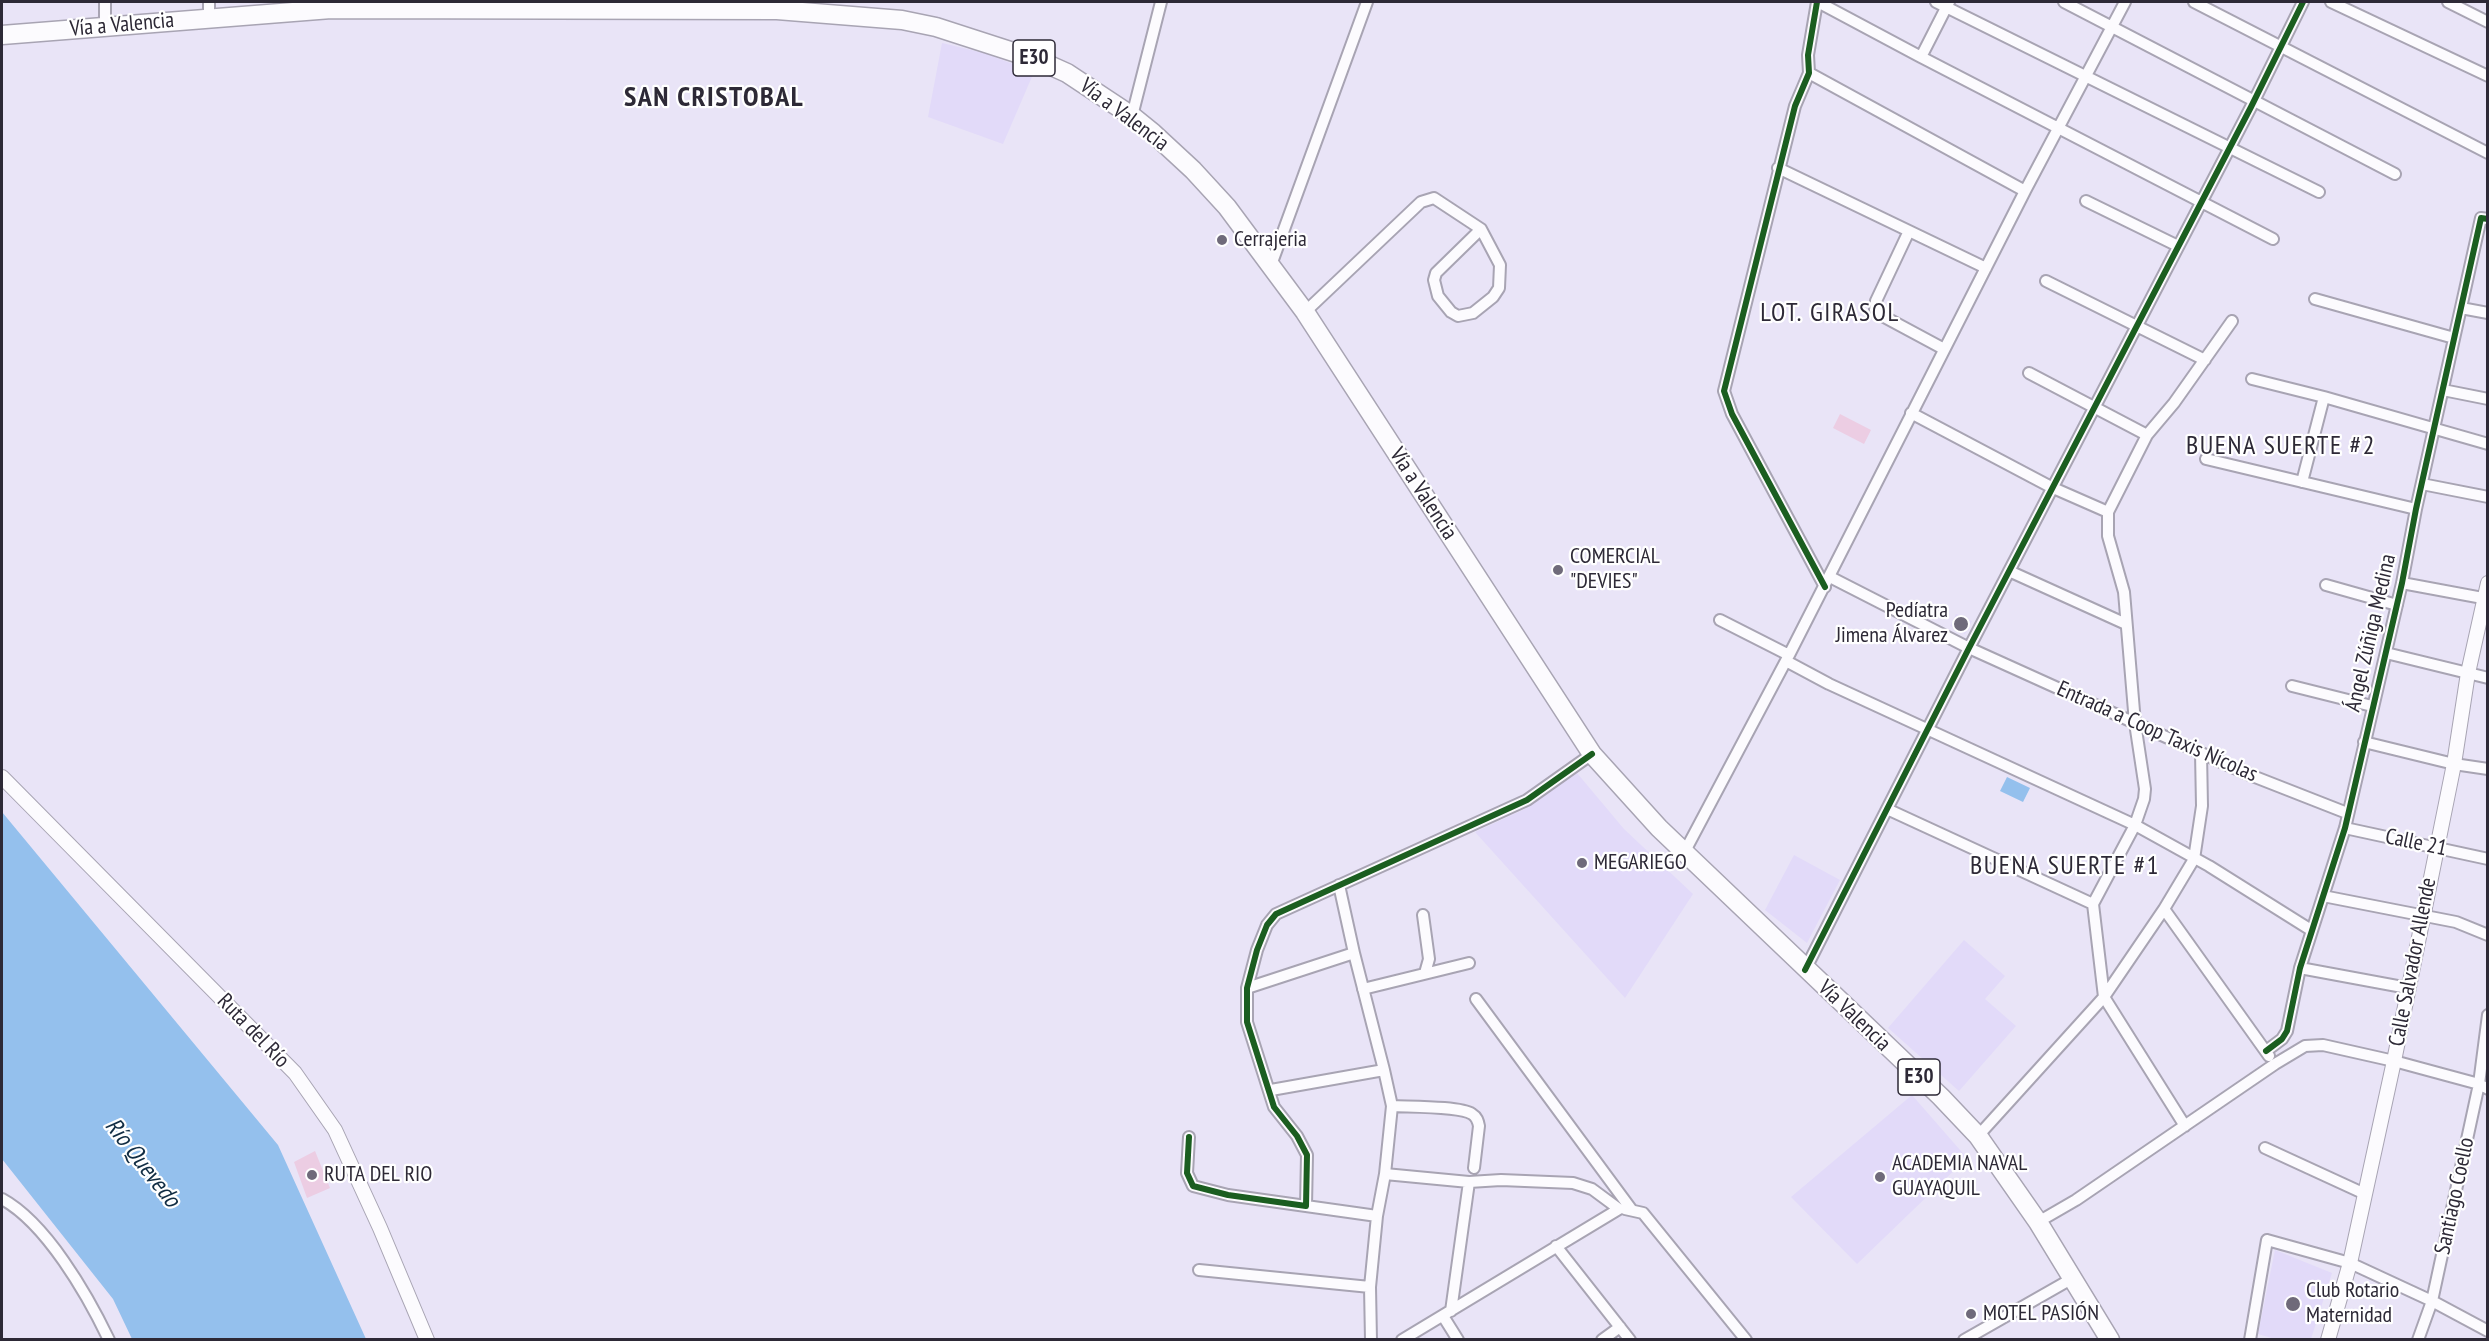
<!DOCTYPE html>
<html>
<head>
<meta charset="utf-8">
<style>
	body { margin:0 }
	#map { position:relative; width:2489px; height:1341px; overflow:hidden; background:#e9e4f7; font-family:"PT Sans Narrow",sans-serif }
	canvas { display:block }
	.frame { position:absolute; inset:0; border:3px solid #2d2936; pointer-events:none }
</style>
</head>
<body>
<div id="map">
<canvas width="2489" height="1341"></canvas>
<div class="frame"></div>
</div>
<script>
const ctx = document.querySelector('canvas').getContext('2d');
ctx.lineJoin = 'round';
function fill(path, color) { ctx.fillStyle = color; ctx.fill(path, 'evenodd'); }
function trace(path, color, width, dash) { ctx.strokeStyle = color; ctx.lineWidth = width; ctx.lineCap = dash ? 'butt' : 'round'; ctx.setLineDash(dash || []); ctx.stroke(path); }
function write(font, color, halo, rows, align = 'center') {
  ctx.font = font + ' "PT Sans Narrow",sans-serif'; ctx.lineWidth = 4.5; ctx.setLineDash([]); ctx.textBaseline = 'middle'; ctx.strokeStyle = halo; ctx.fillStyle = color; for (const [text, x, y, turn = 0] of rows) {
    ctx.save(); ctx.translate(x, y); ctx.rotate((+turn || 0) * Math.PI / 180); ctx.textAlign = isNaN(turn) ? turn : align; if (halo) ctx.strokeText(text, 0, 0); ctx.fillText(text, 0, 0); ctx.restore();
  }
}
fill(new Path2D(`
	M942,43L984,53L1034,72L1003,144L928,117Z
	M1956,614L1972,621L1965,634L1950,626Z
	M1577,773L1624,829L1693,894L1625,998L1475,832L1525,809Z
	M1794,855L1840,880L1807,943L1765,910Z
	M1964,940L2005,976L1985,999L2016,1026L1959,1091L1888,1028Z
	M1912,1095L1967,1158L1857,1264L1791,1197Z
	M2275,1250L2332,1273L2311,1339H2275L2258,1334Z`), '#e2daf9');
fill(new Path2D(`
	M1840,414L1871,430L1864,444L1833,428Z
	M315,1151L330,1188L307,1198L294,1162Z`), '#eccde3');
fill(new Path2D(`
	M2007,777L2030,788L2023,802L2000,791Z
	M2,812L278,1145L366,1339H132L113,1299L2,1159Z`), '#94c0ed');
const street = new Path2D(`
	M105,2V26
	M1817,2L1808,55L1809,73L1795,106L1724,391L1732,414L1825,587
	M1818,2L1921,57
	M1936,2L2319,192
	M1949,2L1921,57L2273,239
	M2064,2L2395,174
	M2194,2L2488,153
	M2331,2L2488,76
	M2448,2L2488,22
	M209,18V2
	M1132,116L1161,2
	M1778,168L1986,268
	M2025,191L2125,2
	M2086,201L2178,246
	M1909,231L1876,301L1875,310L1877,313L1944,349
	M1271,265L1367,2
	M2046,281L2205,360
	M2315,299L2454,338
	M2461,308L2488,313
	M1305,312L1421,202L1434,198L1481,229L1500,265L1499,288L1493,297L1473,313L1458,316L1451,312L1438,296L1434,280L1436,273L1481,229
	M2029,373L2147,435L2174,403L2232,321
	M2252,379L2324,397L2302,482
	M2443,390L2488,399
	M2324,397L2488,444
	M1911,413L2051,487L2108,512
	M2206,459L2416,509
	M2422,484L2488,497
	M2009,571L2126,624
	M1830,577L1969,648L2250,775L2347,813
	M2402,583L2488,599
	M2326,585L2397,605
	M2386,653L2488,678
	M1789,655L2025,191L1809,73
	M1786,661L1829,684L2135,825L2209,866L2311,930
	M2292,686L2372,706
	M2364,742L2454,764L2488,769
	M1887,809L2093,904
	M2345,828L2488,859
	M1684,853L1789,655L1720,620
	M2323,896L2456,922L2488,935
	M2164,909L2269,1056
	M1423,915L1429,959L1425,973
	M2300,968L2408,988
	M1805,970L1969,648L2251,107L2303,2
	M1247,988L1354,953L1339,885
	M1363,989L1469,963
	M2104,997L2093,904L2135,825L2144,799L2145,789L2135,723L2124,592L2108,536V512L2147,435
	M2104,997L2164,909L2194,859L2202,806L2201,753
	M1476,999L1631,1209
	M2266,1051L2282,1039L2287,1031L2300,968L2345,828L2402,583L2416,509L2481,218L2488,219
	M1271,1090L1384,1070L1354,953
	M1392,1106C1409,1107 1460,1106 1472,1114C1477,1117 1478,1121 1479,1126L1474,1168
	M1978,1136L2104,997L2185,1126
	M1189,1137L1187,1173L1193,1186L1228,1195L1306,1206L1307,1155L1297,1136L1274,1107L1247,1022V988L1257,950L1267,925L1276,914L1527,800L1592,754
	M2265,1148L2365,1194
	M1385,1174L1469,1182L1501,1180L1573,1183L1592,1189L1619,1209L1402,1340
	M2,1199C46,1223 87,1294 109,1340
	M1306,1206L1377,1216
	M1625,1209L1643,1213L1746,1340
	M2038,1222L2076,1200L2275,1064L2305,1046L2323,1045L2394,1061L2479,1084L2488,1089
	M1556,1246L1630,1340
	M1199,1270L1370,1287
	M1451,1311L1469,1182
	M1443,1316L1458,1340
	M1371,1340L1370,1287L1377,1216L1385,1174L1392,1106L1384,1070
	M1602,1340L1620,1327
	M1964,1340L2073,1278
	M2250,1340L2267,1240L2350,1263L2432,1301L2488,1331
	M2418,1340L2432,1301L2479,1084L2488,1015`);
const secondary = new Path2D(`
	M2,777L295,1073L335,1130L380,1228L427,1340
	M2328,1340L2350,1263L2394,1061L2454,764L2468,673L2488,583`);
const highway = new Path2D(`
	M2,35L331,9L777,10L902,20L936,27L1038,60L1067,73L1132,116L1153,133L1193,170L1227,207L1305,312L1592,754L1659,828L1941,1097L1978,1136L2038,1222L2110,1340`);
trace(street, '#a8a4b3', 14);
trace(secondary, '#a8a4b3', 16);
trace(highway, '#a8a4b3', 21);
trace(street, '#fcfbfe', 10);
trace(secondary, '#fcfbfe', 14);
trace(highway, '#fcfbfe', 18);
trace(new Path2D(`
	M1817,2L1808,55L1809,73L1795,106L1724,391L1732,414L1825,587
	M1805,970L1969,648L2251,107L2303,2
	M2266,1051L2282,1039L2287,1031L2300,968L2345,828L2402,583L2416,509L2481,218L2488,219
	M1189,1137L1187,1173L1193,1186L1228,1195L1306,1206L1307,1155L1297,1136L1274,1107L1247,1022V988L1257,950L1267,925L1276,914L1527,800L1592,754`), '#1b5e20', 6);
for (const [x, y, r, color] of [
	[1222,240,6,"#6f6a7a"],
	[1558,570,6,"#6f6a7a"],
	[1961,624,8,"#6f6a7a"],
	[1582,863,6,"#6f6a7a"],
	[312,1175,6,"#6f6a7a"],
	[1880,1177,6,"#6f6a7a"],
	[2293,1304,8,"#6f6a7a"],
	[1971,1314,6,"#6f6a7a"]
]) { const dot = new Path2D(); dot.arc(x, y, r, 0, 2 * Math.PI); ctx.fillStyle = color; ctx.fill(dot); trace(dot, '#fff', 2); }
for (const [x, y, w] of [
	[1034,58,42],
	[1919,1077,42]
]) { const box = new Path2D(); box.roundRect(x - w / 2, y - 18, w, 36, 4.5); ctx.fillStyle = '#fff'; ctx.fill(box); trace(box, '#2d2936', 1.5); }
write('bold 21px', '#2d2936', null, [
	["E30",1034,58],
	["E30",1919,1077]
]);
write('22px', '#2d2936', '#fff', [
	["Vía a Valencia",122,25,-5],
	["Vía a Valencia",1124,115,37],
	["Vía a Valencia",1423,494,57],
	["Ángel Zúñiga Medina",2371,633,-77],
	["Entrada a Coop Taxis Nícolas",2157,732,24],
	["Calle 21",2416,843,12],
	["Calle Salvador Allende",2413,962,-79],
	["Vía Valencia",1854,1016,44],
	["Ruta del Río",253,1031,46],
	["Santiago Coello",2455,1196,-78]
]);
write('22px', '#2d2936', '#fff', [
	["Cerrajeria",1234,240],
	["COMERCIAL",1570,557],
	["\"DEVIES\"",1570,582],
	["Pedíatra",1948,611,"right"],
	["Jimena Álvarez",1948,636,"right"],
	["MEGARIEGO",1594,863],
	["ACADEMIA NAVAL",1892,1164],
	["GUAYAQUIL",1892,1189],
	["RUTA DEL RIO",324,1175],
	["Club Rotario",2306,1291],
	["Maternidad",2306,1316],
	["MOTEL PASIÓN",1983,1314]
], 'left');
write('italic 24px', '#112d44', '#fff', [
	["Río Quevedo",142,1163,52]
]);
ctx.letterSpacing = '1.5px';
write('26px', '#2d2936', '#fff', [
	["LOT. GIRASOL",1830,314],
	["BUENA SUERTE #2",2281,447],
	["BUENA SUERTE #1",2065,867]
]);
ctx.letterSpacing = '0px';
ctx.letterSpacing = '1.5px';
write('bold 28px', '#2d2936', '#fff', [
	["SAN CRISTOBAL",714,98]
]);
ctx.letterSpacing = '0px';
</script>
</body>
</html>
